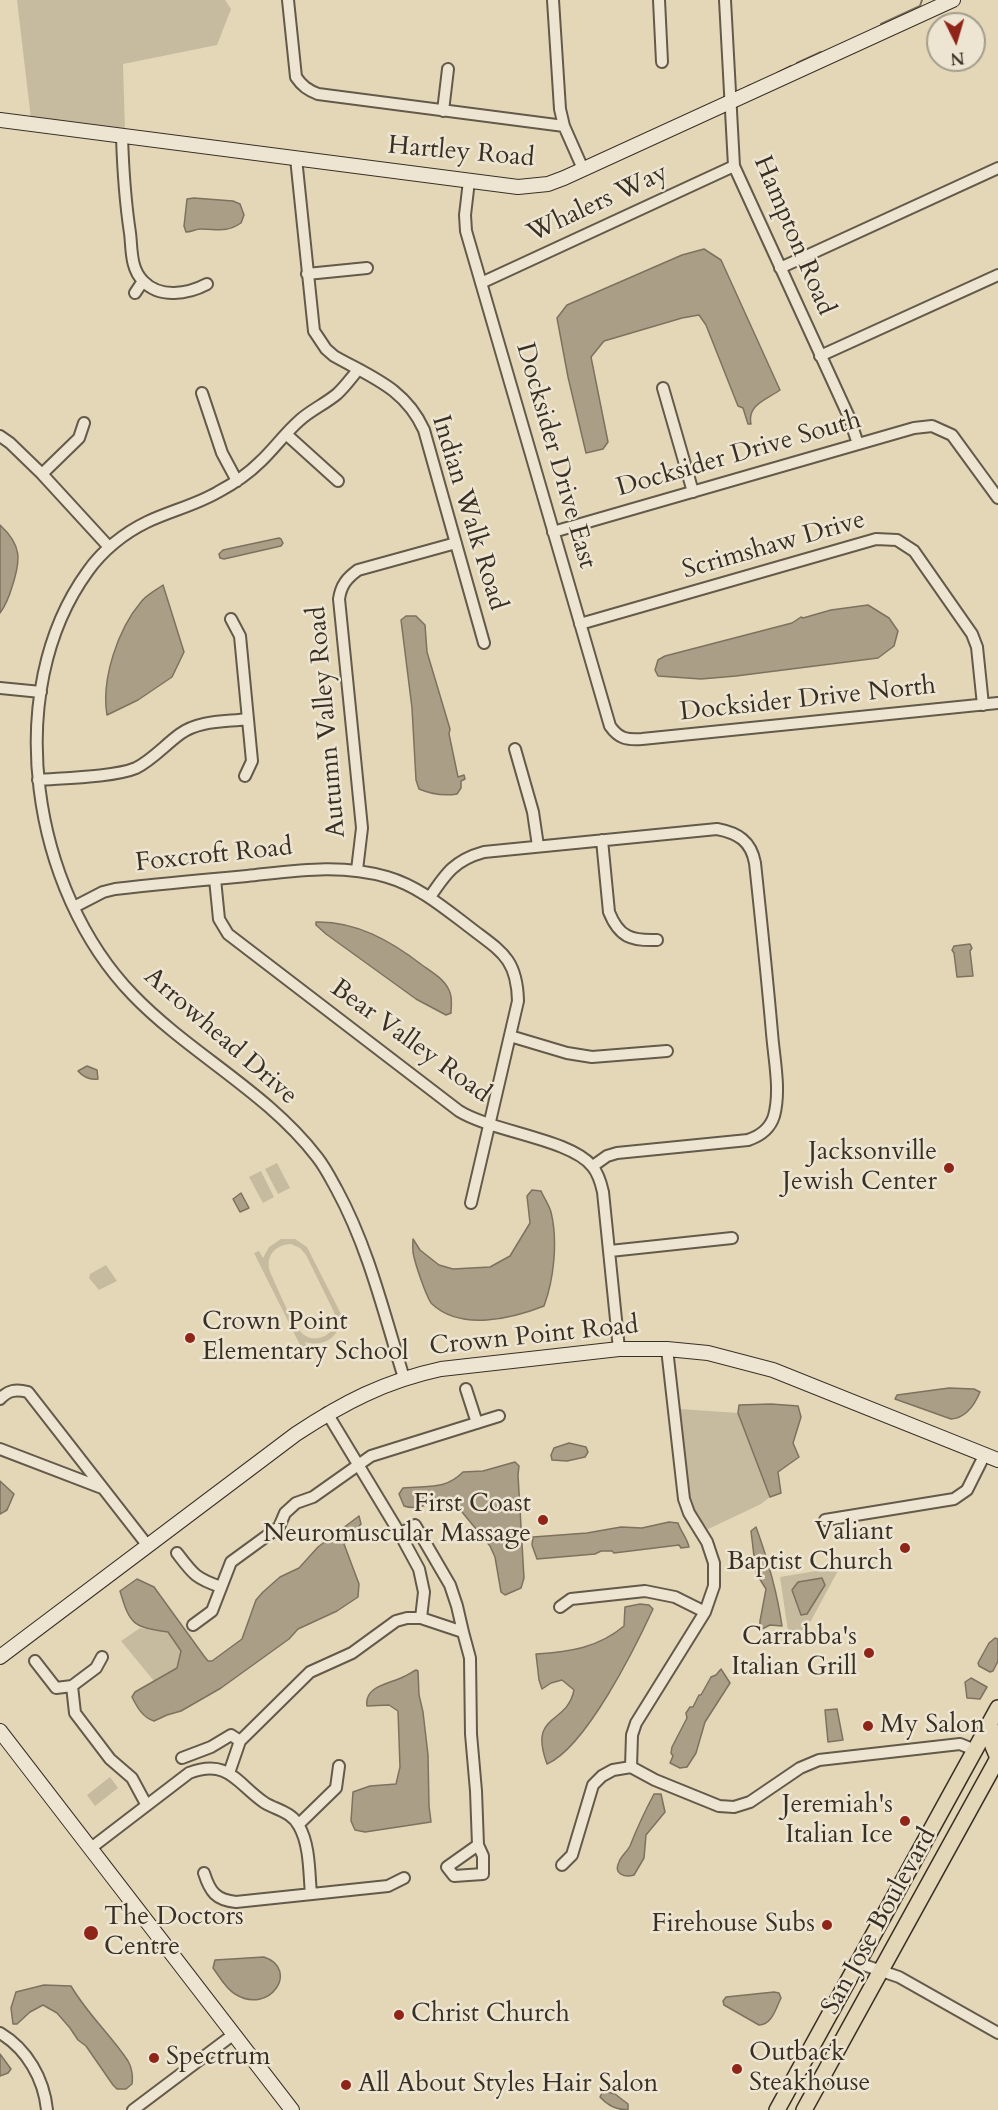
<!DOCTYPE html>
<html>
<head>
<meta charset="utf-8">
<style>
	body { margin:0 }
	#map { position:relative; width:998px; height:2110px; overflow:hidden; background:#e4d7b8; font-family:Cardo,serif }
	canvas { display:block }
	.north { position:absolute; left:926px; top:12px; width:60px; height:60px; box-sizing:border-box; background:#ede5d1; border:2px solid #a59d8c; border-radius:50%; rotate:175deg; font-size:16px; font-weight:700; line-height:24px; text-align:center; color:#393025 }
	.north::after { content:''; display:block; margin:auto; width:21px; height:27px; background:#8f2418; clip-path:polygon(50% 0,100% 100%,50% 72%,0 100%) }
</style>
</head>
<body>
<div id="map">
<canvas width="998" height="2110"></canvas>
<div class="north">N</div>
</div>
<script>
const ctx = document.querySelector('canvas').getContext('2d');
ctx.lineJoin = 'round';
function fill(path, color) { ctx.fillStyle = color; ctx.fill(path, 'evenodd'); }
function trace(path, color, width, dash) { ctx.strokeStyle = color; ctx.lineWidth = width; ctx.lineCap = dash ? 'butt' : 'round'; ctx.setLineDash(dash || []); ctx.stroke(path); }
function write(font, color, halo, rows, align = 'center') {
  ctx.font = font + ' Cardo,serif'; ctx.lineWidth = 5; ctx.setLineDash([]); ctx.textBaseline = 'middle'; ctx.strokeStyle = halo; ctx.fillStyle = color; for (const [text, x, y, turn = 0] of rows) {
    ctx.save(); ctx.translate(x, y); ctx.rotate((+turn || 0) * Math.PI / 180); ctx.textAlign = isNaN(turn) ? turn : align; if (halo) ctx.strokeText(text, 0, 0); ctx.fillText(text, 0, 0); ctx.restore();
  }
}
fill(new Path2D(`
	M17,0H225L231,9L217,45L123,64L125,131L31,119Z
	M277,1163L290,1188L278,1194L265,1169Z
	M261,1171L274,1197L263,1203L249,1177Z
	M281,1239H295L307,1247L341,1314C342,1335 326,1348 305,1342L309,1351L304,1353L254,1253L259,1251L263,1258L269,1247ZM291,1244L300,1248L306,1255L334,1312C336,1320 336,1327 329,1333C320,1341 307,1340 300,1331C290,1319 277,1287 270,1272C265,1256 275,1245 291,1244Z
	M106,1265L117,1281L99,1290L89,1278L90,1274Z
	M680,1409L738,1413L770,1497L761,1504L704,1531L690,1506L684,1475Z
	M840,1567L806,1630L788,1631L780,1577Z
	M140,1628L168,1632L181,1651L177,1668L154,1681L121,1641Z
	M110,1777L118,1788L95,1806L87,1795Z`), '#c7bb9f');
const water = new Path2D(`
	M194,198L233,201L240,204L244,215L241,223C226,233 218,229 201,229C195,229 192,232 186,232L184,226L187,199Z
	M704,249L721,260L780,390C766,400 747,405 751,424H748L743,408L738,406L706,325L699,315L682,318L604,341L591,357L608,442L603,449L586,453L568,377L557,318L567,305L682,255Z
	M0,525C22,545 21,560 12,587C9,597 6,605 0,613Z
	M279,538L281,539L283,543L281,546L224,559L220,558L219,554L223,550Z
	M163,585L184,652L172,677L138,700L107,715C101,679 118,629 141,602C146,595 156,590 163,585Z
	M868,605L889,618L898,631L894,646L878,658L736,676L701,679L658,676L655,670L658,660L665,656L792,623L801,617L803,618L831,610Z
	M406,616H416L425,625L427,652L450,729L449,734L458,777L464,775L465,779L461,781V788L457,794C445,796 431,794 419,789L416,780L412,708L401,620Z
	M316,922C356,921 391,941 422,965C432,972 444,979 449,990C453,998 451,1005 451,1013L446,1015L416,999L326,934L316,925Z
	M970,944L972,948L970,951L973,976L957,977L954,953L952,950L954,946Z
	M87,1066L97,1070L98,1079C90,1080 84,1078 78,1071Z
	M532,1190L541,1191C544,1198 549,1205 551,1212C558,1241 554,1279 544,1306C511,1319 461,1331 432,1304C427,1299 416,1266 414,1257C412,1251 413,1244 413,1239L420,1250L439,1265L453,1269L490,1267L510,1256L530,1223L527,1196Z
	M241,1193L249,1208L240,1212L233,1199Z
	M949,1388L974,1389L980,1392C975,1404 967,1418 951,1419L895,1399L897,1395Z
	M771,1404L798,1406L801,1417L793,1443L799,1457L778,1472L781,1493L770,1497L738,1413L739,1405Z
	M569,1443L586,1447L588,1452L585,1457L567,1461L552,1460L551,1455L554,1448Z
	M515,1462L519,1466L518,1475L524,1578L521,1588L505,1595L501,1592L495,1557L490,1546L453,1501C436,1498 421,1512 404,1506L399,1494L403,1488C427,1485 444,1491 463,1472L483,1471Z
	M0,1481L14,1494L7,1510L0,1514Z
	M359,1516L361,1524L344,1544L359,1584L358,1597L337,1611L298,1629L289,1639L221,1688L181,1711L167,1715L154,1721C143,1718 137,1707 132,1697L135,1692L177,1668L181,1651L168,1632C133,1627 130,1625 120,1591L137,1579L154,1587L204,1656L208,1661H212L242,1639L256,1600L263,1592L280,1577L299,1568L318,1547Z
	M669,1522L678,1523C681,1532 687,1538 689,1547L681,1548L679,1545L614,1553L612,1551H601L595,1554L537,1559L532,1545L533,1537L587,1533L621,1527L642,1528Z
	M756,1527C768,1560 777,1591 782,1626L770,1625L760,1630V1621L766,1589L756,1573L751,1531Z
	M822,1578L825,1585L807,1614L801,1615L792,1590L798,1582Z
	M640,1604L649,1605L653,1609C635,1648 586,1747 547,1764C528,1712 567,1726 574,1690L562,1680L551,1683L542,1689L539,1680L536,1654C569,1652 598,1648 624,1626L625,1607Z
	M995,1638L998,1639V1661L993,1671L990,1672L979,1666L978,1663L989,1643Z
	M721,1669L730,1683L705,1722L696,1753L687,1767L680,1768L670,1763L673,1756L671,1753L672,1747L687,1718L686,1713L690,1707H693L699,1695H701L711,1677L716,1675Z
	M416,1670L418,1671L419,1695L423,1712L428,1755L429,1806L431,1822L365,1832L355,1830L351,1821L353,1792L370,1786L396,1784L400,1767L398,1711L389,1705L367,1706C364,1686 389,1684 403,1677C408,1675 412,1672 416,1670Z
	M971,1678L987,1687L980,1699L967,1698L965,1682Z
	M837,1709L843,1740L828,1742L825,1710Z
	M654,1794H661L665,1812L646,1835L644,1858L634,1875C625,1878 613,1874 619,1862C621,1856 627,1852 630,1846C637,1828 645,1811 654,1794Z
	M264,1957C300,1969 270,2016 235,1994C226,1989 219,1976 213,1968L215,1960Z
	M44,1985L71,1986C88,2015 111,2035 128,2061C132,2068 133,2076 132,2084L126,2089H117L113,2085L86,2046L78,2040L70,2028L57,2013L43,2005L30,2012L17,2024H13L11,2008L16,1992Z
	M774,1992L779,1993L781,1998C776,2008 772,2025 759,2025L724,2005L723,2001L726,1997Z
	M0,2054L11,2069L8,2073L0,2076Z
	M603,2091L615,2094L628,2104V2110C617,2110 608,2106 600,2097Z`);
fill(water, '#aa9e86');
trace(water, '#7d725f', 1.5);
trace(new Path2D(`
	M881,24L920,6L922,0
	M797,63L821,52
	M777,73L791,66
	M748,86L757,83`), '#7d725f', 2);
const street = new Path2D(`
	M288,0L296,77C302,86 308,90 318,94L564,126
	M553,0L560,109L564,126L583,169
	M659,0L662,62
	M725,0L734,166L849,417L858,444
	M443,111L448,69
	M122,136C123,169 125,200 130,233C132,248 130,268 143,281C160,299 188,294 207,284
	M296,158L314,331L326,349L334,356C371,377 405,388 424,430L484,643
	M469,181L465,215L466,231L610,726C619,739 627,740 642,739L998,703
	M780,268L998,168
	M307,274L367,268
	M481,283L734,166
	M135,293L143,281
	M820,356L998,275
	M358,370C351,378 345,387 337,394C325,404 311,410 300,420C285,433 274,449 260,462C248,474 233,484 218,492C196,505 170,511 147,522C124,533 102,551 88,571C0,692 32,891 133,995C190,1054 266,1091 317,1157C325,1167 331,1179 337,1190C369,1249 384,1314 404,1378
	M663,388L693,492
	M202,393L222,453L237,481
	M286,434L338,481
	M0,436L10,443L42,474L109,547
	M42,474L79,438L84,423
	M553,532L914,428L932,426L952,435L998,498
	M231,619L240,636L252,761L245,776
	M580,624L876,539L897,540L914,551L972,634L977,647L983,705
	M0,688L41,692
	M515,749L533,812L538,846
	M38,780C62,778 115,777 136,768C152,760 165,745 180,734C199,720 225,722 248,719
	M602,840L609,912C619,937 631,941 657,940
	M357,870L362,828L339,599C341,585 347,578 358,570L456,543
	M215,879L219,919L228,934L459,1111C493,1132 570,1139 592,1166C598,1173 601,1183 603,1192L619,1349
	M430,897C446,873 455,860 484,852L717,829C738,833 751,841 755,863C761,919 767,976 772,1033C774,1059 781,1090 774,1116C770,1129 760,1136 748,1140L617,1153L607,1156L593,1166
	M74,907L103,892L115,889C159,884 203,880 247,876C294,871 340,863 387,877C418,886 443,907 468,926C500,951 517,957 518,1001L471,1203
	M510,1036L567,1053L592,1057L667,1051
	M610,1251L732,1238
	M466,1389L477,1423
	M0,1399C8,1390 16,1389 28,1392L148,1546
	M327,1413L400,1534L419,1569L424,1592L421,1618
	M0,1449L102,1488
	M825,1520L954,1499L967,1490L985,1454
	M400,1534L415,1525L450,1585L457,1606L463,1632
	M177,1553C193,1574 195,1578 221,1587
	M560,1607L571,1599L645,1591L675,1597L705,1612
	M193,1625L212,1611L231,1562L279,1527L285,1513L296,1503L313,1497L371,1456L499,1416
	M35,1661L56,1688L72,1686
	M72,1686L75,1713L110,1759L132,1778L146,1804
	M72,1686L96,1668L102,1657
	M182,1758L211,1747L231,1735L240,1741
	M631,1767L632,1735L636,1723L705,1612L714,1586V1563L707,1542L689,1513L684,1499L667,1349
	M631,1767L655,1780L719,1806L734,1807L750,1802L800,1768L819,1760L960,1744L975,1750
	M229,1773L240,1741L310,1672L352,1653L396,1621L407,1618H421L463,1632L470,1658L471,1734L476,1791L478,1845L447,1867L454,1876L483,1874V1856L478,1845
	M299,1824L336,1788L339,1766
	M91,1848L189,1773C229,1758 237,1784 265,1803C277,1810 292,1812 299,1826C310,1845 309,1873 311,1894
	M562,1865L572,1855L593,1785L602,1776L613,1770L631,1767
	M204,1873C210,1892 216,1900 236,1902L388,1886L404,1878
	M858,1963L899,1977L998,2033
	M0,2033C27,2049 44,2079 47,2110
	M133,2110L234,2034`);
const secondary = new Path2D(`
	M0,120L518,187L548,184L564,178L953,0
	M0,1657L296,1434C343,1403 385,1381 441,1369L619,1349H667L708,1353L773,1370L998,1460
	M0,1731L292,2110`);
const primary = new Path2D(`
	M777,2110L998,1708
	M804,2110L998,1758L993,1746L990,1723`);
trace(street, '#645a4a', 14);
trace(secondary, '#393025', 16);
trace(primary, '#393025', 18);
trace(street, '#ede5d1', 10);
trace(secondary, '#ede5d1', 14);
trace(primary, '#e4d7b8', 15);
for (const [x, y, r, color] of [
	[949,1168,6,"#8f2418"],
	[190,1338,6,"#8f2418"],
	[543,1520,6,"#8f2418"],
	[905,1548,6,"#8f2418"],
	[869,1653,6,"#8f2418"],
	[868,1726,6,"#8f2418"],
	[905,1821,6,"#8f2418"],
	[827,1925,6,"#8f2418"],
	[91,1933,8,"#8f2418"],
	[399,2015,6,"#8f2418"],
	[154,2058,6,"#8f2418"],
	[737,2069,6,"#8f2418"],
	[346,2085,6,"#8f2418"]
]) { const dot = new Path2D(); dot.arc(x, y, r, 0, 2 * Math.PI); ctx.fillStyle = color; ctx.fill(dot); trace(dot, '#ede5d1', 2); }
write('26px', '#393025', '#ede5d1', [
	["Hartley Road",461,153,5],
	["Whalers Way",598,204,-25],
	["Hampton Road",793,236,67],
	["Docksider Drive South",739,455,-16],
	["Docksider Drive East",555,456,74],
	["Indian Walk Road",468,513,73],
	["Scrimshaw Drive",774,546,-16],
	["Docksider Drive North",808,700,-6],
	["Autumn Valley Road",328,722,-95],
	["Foxcroft Road",214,856,-6],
	["Arrowhead Drive",220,1037,41],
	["Bear Valley Road",410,1042,36],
	["Crown Point Road",534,1337,-6],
	["San Jose Boulevard",880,1922,-61]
]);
write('26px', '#393025', '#ede5d1', [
	["Jacksonville",937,1153,"right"],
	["Jewish Center",937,1183,"right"],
	["Crown Point",202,1323],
	["Elementary School",202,1353],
	["First Coast",531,1505,"right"],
	["Neuromuscular Massage",531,1535,"right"],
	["Valiant",893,1533,"right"],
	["Baptist Church",893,1563,"right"],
	["Carrabba's",857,1638,"right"],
	["Italian Grill",857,1668,"right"],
	["My Salon",880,1726],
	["Jeremiah's",893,1806,"right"],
	["Italian Ice",893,1836,"right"],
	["The Doctors",104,1918],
	["Centre",104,1948],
	["Firehouse Subs",815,1925,"right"],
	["Christ Church",411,2015],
	["Outback",749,2054],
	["Steakhouse",749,2084],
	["Spectrum",166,2058],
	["All About Styles Hair Salon",358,2085]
], 'left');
</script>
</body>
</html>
